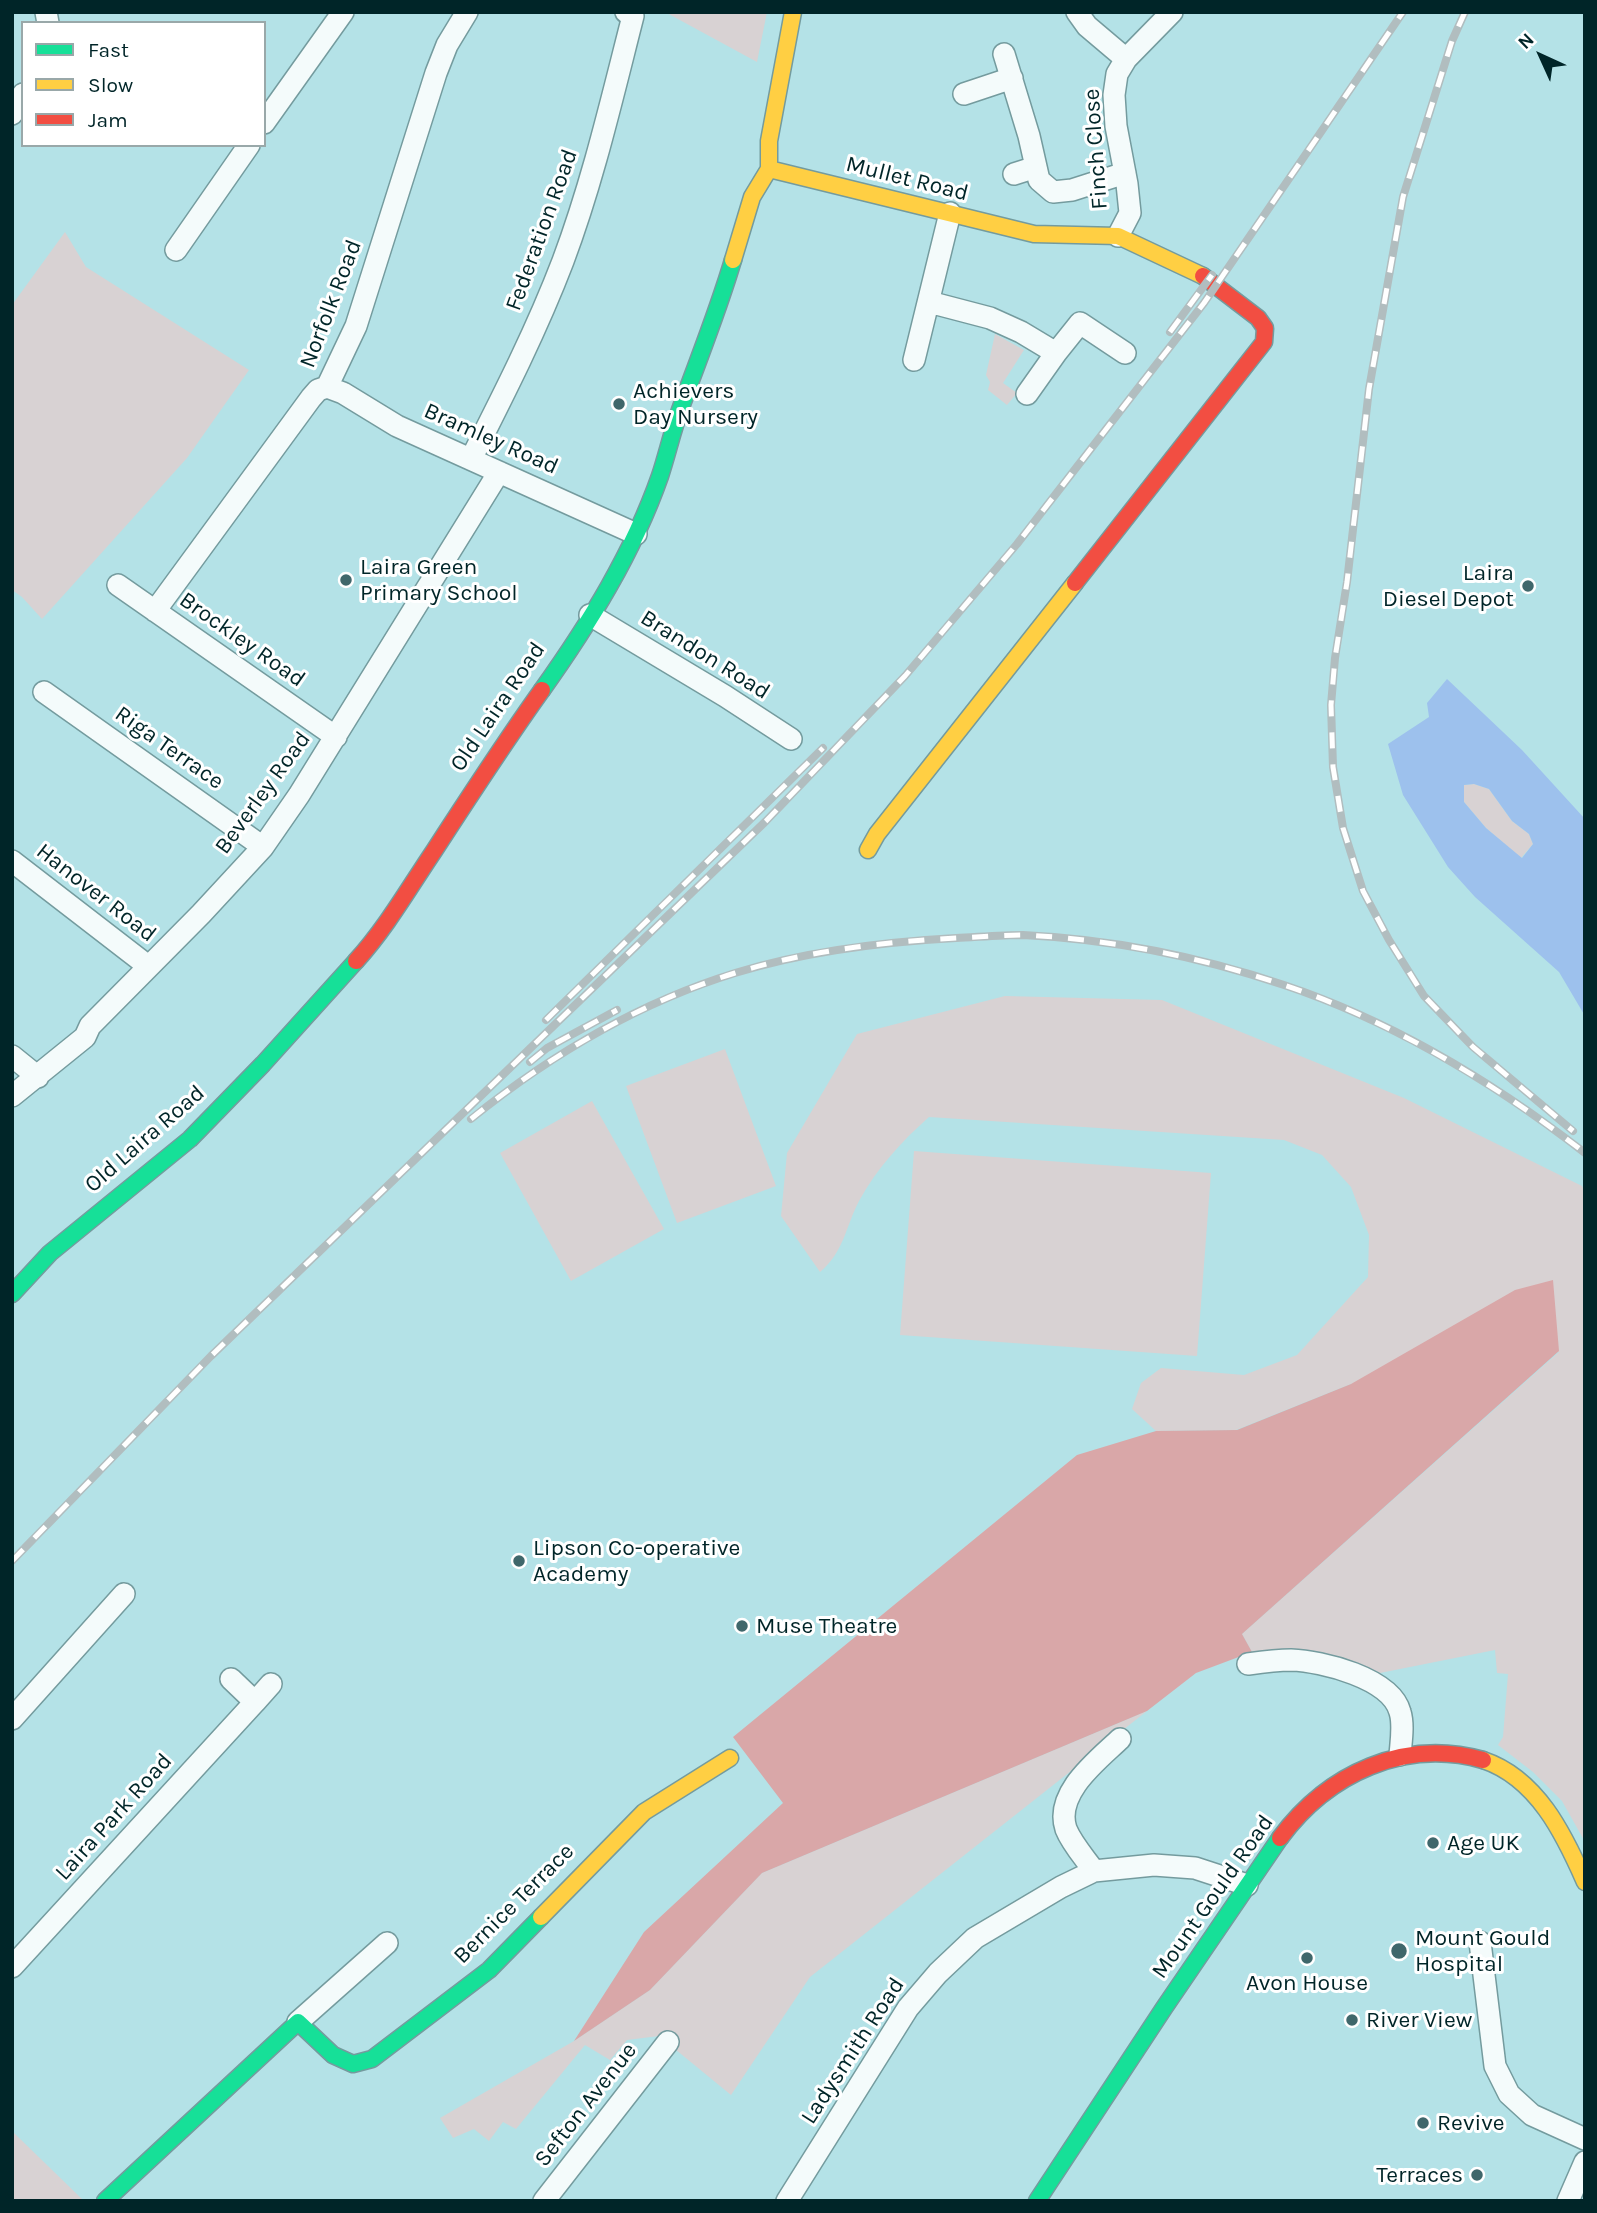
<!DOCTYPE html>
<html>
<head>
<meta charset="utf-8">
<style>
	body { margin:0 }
	#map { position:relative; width:1597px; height:2213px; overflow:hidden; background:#b4e2e7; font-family:Karla,sans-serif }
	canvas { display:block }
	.frame { position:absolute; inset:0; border:14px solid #002528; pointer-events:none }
	.legend { position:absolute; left:21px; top:21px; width:245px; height:126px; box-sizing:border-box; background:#fff; border:2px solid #99a8a9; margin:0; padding:9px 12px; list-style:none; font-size:21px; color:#002528 }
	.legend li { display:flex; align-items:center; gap:14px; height:35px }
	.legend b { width:35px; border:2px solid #99a8a9 }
	.north { position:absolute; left:1506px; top:21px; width:70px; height:70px; -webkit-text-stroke:5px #fff; paint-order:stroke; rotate:315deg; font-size:19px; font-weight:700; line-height:28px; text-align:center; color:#002528 }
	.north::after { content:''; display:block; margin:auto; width:24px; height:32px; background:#002528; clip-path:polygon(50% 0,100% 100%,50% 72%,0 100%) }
</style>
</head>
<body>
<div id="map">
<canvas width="1597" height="2213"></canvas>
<div class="frame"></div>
<ul class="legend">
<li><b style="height:9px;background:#16e098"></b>Fast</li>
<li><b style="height:9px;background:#ffcf43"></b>Slow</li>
<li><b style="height:9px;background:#f24e42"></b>Jam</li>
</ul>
<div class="north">N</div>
</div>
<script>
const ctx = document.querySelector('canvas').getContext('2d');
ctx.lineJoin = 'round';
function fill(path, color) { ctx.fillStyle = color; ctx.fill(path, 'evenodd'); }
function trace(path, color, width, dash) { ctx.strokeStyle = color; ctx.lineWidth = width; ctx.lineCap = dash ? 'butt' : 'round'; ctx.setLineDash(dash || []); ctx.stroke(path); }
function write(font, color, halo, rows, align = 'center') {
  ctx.font = font + ' Karla,sans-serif'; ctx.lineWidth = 6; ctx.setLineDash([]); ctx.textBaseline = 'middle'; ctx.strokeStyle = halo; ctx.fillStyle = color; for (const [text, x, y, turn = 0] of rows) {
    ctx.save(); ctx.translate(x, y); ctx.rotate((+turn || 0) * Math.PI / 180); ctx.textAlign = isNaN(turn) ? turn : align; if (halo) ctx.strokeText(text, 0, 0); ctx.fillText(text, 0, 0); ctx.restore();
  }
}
fill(new Path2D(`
	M665,12H767L757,62Z
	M65,232L86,267L249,370L187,458L42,619L22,597L12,590V305Z
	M995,334L1024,350L1003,383L1017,393L1007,405L988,390L990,382L986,375Z
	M1474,784L1489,789L1512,821L1529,834L1533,844L1521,858L1486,828L1464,802V785Z
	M1005,996L1162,1000L1404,1098L1582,1186L1585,1192V1842L1562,1801L1533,1772L1498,1745L1503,1737L1508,1674L1497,1673L1495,1650L1380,1673L1338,1656L1252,1652L1242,1634L1559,1352L1351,1384L1236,1430L1156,1431L1132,1409L1141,1383L1161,1368L1244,1375L1297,1355L1368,1277L1369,1235L1351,1187L1322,1155L1284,1140L929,1117C902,1141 877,1168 859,1201C845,1228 844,1252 820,1272L781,1216L787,1153L857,1034Z
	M725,1049L776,1186L677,1223L626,1086Z
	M592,1101L664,1229L571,1281L500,1153Z
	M914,1151L1211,1173L1197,1356L900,1335Z
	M1147,1711L810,1977L731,2095L659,2036L627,2040L610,2060L585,2045L516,2129L503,2122L489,2141L474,2129L453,2138L440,2118L574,2041L650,1990L762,1873Z
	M12,2131L84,2201H12Z`), '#d8d2d3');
fill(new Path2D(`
	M1553,1280L1559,1351L1242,1634L1252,1652L1196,1673L1147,1711L762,1873L650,1990L574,2041L644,1932L783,1803L733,1737L1077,1455L1156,1431L1237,1430L1351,1384L1515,1290Z`), '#d9a7a8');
fill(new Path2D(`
	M1447,679L1522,750L1585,819V1016L1559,972L1475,897L1448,867L1403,795L1388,744L1429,717L1427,703ZM1474,784L1489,789L1512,821L1529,834L1533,844L1522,858L1486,828L1464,802V785Z`), '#9dc1ed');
const street = new Path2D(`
	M46,12L48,23
	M1077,12L1087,26L1126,59
	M1004,54L1029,136L1039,180L1053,192L1072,190L1125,173
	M964,94L1012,78
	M12,114L23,94
	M264,123L343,12
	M1014,174L1036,167
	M1118,236L1130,213L1127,184L1116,126L1114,95L1117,74L1126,59L1172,12
	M176,250L249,145
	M929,302L990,318L1021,332L1056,353L1080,323L1125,353
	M914,360L950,213
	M327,387L343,393L397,426L636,534
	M1027,394L1056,353
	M471,459C504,394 537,329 563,261C593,181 612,98 633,16L626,12
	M118,585L336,737
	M155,611L311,398L318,390L327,387L356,326L436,73L447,45L467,12
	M590,615L725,696L791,739
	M44,692L263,847
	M12,861L148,966
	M12,1056L38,1077
	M12,1096L85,1037L90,1026L201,914L263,847L299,795L499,472
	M1248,1664C1262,1662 1277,1660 1291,1660C1322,1661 1391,1678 1400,1712C1404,1725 1401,1742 1400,1755
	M255,1702L271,1684
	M12,1719L124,1594
	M1094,1871C1085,1858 1072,1844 1066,1829C1054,1793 1098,1760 1120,1739
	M1480,1942L1495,2066L1509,2094L1532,2115L1585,2139
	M12,1967L255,1702L231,1679
	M298,2022L387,1943
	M544,2201L668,2042
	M787,2201L908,2008L938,1973L975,1938L1061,1887L1094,1871L1154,1865L1195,1868L1247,1885
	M1568,2201L1585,2162`);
const fast = new Path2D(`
	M542,690C589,624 633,553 660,476C667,455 672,432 680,410C698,360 718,311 733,260
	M12,1294L50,1253L190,1139L263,1064L356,961
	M105,2201L298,2022L333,2055L353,2064L372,2059L489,1970L541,1917
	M1037,2201L1164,2008L1280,1838`);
const slow = new Path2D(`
	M769,169L1034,234L1118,236L1203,276
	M733,260L752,197L769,169V141L793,12
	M868,850L877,834L1075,583
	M1483,1760C1537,1778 1564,1834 1585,1882
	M541,1917L644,1812L730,1758`);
const jam = new Path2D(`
	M1075,583L1264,342L1265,328L1258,318L1203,276
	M356,961C386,928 409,888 434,851C469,797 504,743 542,690
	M1280,1838C1328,1773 1405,1738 1483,1760`);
trace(street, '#749b9e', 24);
trace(fast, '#749b9e', 19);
trace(slow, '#749b9e', 19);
trace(jam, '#749b9e', 19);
trace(street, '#f4fbfb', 21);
trace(fast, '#16e098', 16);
trace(slow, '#ffcf43', 16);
trace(jam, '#f24e42', 16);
const rail = new Path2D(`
	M1465,12L1452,41L1403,197L1369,389L1347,582L1335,658L1331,705L1333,767L1343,828L1363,891L1389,940L1424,996L1473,1047L1573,1131
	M1170,332L1212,275
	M546,1020L823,748
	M530,1062L547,1048L617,1010
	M471,1119C549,1056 638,1003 735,973C806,951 882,942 956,938C978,937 1001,935 1023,935C1110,939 1201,957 1284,985C1392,1021 1496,1084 1585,1153
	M12,1561L211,1356L766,821L905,676L1017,544L1204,303L1403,12`);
trace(rail, '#b1bdbf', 8);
trace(rail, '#fff', 5, [16]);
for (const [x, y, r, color] of [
	[619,404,7,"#3f676b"],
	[346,580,7,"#3f676b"],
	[1528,586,7,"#3f676b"],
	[519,1561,7,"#3f676b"],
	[742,1626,7,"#3f676b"],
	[1433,1843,7,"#3f676b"],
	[1399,1951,9,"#3f676b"],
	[1307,1958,7,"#3f676b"],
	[1352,2020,7,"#3f676b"],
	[1423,2123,7,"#3f676b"],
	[1477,2175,7,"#3f676b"]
]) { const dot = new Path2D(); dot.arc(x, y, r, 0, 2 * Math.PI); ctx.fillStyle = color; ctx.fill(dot); trace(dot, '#fff', 2.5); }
write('23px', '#002528', '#fff', [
	["Finch Close",1096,149,-94],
	["Mullet Road",907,179,14],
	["Federation Road",542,230,-70],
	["Norfolk Road",331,304,-69],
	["Bramley Road",491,439,24],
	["Brockley Road",242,640,35],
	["Brandon Road",705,655,32],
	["Old Laira Road",498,707,-56],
	["Riga Terrace",169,748,35],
	["Beverley Road",263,793,-54],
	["Hanover Road",96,893,38],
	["Old Laira Road",145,1139,-41],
	["Laira Park Road",114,1817,-48],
	["Mount Gould Road",1213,1897,-55],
	["Bernice Terrace",514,1904,-45],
	["Ladysmith Road",853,2051,-57],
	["Sefton Avenue",586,2105,-52]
]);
write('23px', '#002528', '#fff', [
	["Achievers",633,391],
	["Day Nursery",633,417],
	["Laira Green",360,567],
	["Primary School",360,593],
	["Laira",1514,573,"right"],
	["Diesel Depot",1514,599,"right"],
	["Lipson Co-operative",533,1548],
	["Academy",533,1574],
	["Muse Theatre",756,1626],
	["Age UK",1447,1843],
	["Mount Gould",1415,1938],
	["Hospital",1415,1964],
	["Avon House",1307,1983,"center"],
	["River View",1366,2020],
	["Revive",1437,2123],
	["Terraces",1463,2175,"right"]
], 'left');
</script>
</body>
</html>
